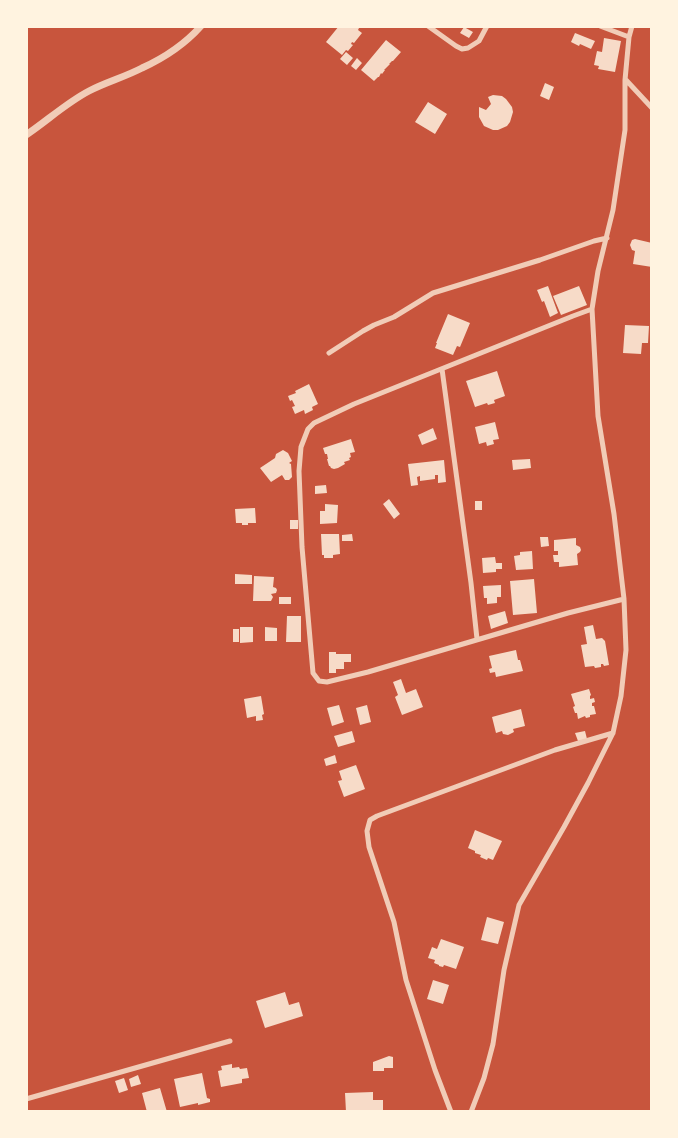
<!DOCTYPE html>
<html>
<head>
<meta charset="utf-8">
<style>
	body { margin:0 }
	#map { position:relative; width:678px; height:1138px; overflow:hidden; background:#c8553d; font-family:Montserrat,sans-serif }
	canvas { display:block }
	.frame { position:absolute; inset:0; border:28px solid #fff3e0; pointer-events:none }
</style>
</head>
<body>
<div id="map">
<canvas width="678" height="1138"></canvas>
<div class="frame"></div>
</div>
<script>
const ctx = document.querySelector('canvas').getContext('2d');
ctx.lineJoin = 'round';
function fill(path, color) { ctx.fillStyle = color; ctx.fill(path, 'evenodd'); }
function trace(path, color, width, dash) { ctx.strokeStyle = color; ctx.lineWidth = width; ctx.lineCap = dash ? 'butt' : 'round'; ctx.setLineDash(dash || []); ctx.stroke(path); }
fill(new Path2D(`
	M339,26H356L359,28L358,30L362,33L354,43L352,42L351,44L353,45L348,51L346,50L342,55L326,42Z
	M464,27L473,32L469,38L460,33Z
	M575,33L595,41L591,49L580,44L579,46L571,42Z
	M604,38L621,41L615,72L598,69L599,66L594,65L597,51L602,52Z
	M386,40L401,52L393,61H392L389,64H390L384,70H385L382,74L381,73L379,77H378L374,81L361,70Z
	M346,52L353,58L347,65L340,59Z
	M357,58L362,63L356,70L351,66Z
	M545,83L554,87L549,100L540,96Z
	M493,95L502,96L506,99L512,107L513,112L510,122L507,126L498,130H493L484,126L479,117V107L486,110L491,104L488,97Z
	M428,102L447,114L435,134L415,122Z
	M635,239L652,243V267L633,264L635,251L632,250L630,245L632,240Z
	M548,286L558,313L550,317L544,301L542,302L537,290Z
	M579,286L587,305L561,315L553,296Z
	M448,314L470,323L460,347L457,346L453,355L435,348L437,343H436Z
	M625,325L649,326L648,343H642L641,354L623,353Z
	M497,371L505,396L494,400L495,403L488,405L487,403L475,407L466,381Z
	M309,384L318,404L312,407L313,410L305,414L304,410L295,414L292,407L295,406L292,400L290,401L288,396L296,393L295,391Z
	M495,422L499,439L493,440L494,444L487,446L486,442L479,444L475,427Z
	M433,428L437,439L422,445L418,435Z
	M351,439L355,452L350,453L351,457L349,458L350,460L344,462L345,464L338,468L334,469L331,468L330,466H329L327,459H328L327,454H325L323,448Z
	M283,450L288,453L292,461L289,463L291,464L292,477L289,480H285L282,475L271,482L260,468L275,458L276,454Z
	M530,459L531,468L513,470L512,460Z
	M444,460L446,482L438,483V475H435V479L420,481V476L417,477L418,485L411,486L408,464Z
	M326,485L327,493L315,494V486Z
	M389,499L400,514L394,519L383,504Z
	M475,501H482V510H475Z
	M325,504L338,505L337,523L320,524V511H325Z
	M255,508L256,523H248V525H242V523H236L235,509Z
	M290,520H298V529H290Z
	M321,534H339L340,554L333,555V558H324V555H322Z
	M352,534L353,541H342V535Z
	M540,537H548L549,546L541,547Z
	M576,538V545L580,547L581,550L580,552L577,554L578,565L559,567V562H554L553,555H558V551H554V540Z
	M532,551L533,569L516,570L514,556L520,555V552Z
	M495,557L496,563H502V569H496V572L483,573L482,558Z
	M235,574L252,575V584H235Z
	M254,576L274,577L273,587L276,588L277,590L276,593L271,594L273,597L271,601H253Z
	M534,579L537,613L513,615L510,581Z
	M501,585V597H497V603L487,604V598H484L483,586Z
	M279,597H291V604H279Z
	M505,611L508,623L491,629L488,616Z
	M287,616H301V642H286Z
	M593,625L596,639L602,638L605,641L609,665L604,666L603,664H601V667L595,668L594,666L585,667L581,645L587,644L584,627Z
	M240,627H253V642L240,643Z
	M265,627L277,628V641H265Z
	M233,629H239V642H233Z
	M516,650L518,660H520L523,671L496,677L495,672L490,673L489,669L492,668L489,656Z
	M329,652H336V654H351V662H344V669H336V673H329Z
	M401,679L406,693L416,689L423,707L402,715L395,697L398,695L393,682Z
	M589,689L591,695L590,696V699L594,698L595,702L592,703V706H594L596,714L590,715V717L586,718L585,716L578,719L577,713H575L573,707L575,706L571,694Z
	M261,696L264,714L262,715L263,720L256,721V716L247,718L244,699Z
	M339,705L344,722L332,726L327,708Z
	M367,705L371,722L360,725L356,708Z
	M521,709L525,726L513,729L514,732L508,735L503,734L502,731L496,733L492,717Z
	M352,731L355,742L338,747L334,736Z
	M585,731L587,739L578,741L575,733Z
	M335,755L337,763L326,766L324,759Z
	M356,765L365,789L344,797L338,781L342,780L339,771Z
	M475,830L502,841L493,860L488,858L487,860L480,857L481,855L475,853V851L468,848Z
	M487,917L504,922L498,944L481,940Z
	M441,939L464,947L456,969L444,965L443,967L439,966V965L434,963L435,960L428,958L432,947L437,949Z
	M433,980L449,985L443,1004L427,999Z
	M285,992L289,1005L299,1002L303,1016L265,1028L256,1001Z
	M389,1056L393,1057V1068H384V1071H373V1062Z
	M232,1064V1068L239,1067L240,1069L247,1068L249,1078L242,1079V1083L221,1087L218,1071L222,1070L221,1066Z
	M202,1073L207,1098L210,1099V1102L198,1105V1103L180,1107L174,1079Z
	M138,1075L141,1084L131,1087L129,1079Z
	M124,1078L128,1090L119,1093L115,1081Z
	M160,1088L167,1112H147L142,1093Z
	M373,1092V1100H383V1112H346L345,1093Z`), '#f7dbc8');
trace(new Path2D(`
	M428,26L456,46L462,49L468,48L479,41L487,26
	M600,26L629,37L632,26
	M626,80L652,108
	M592,309L573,316L354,404L314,423L308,429L301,447L299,471L302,547L313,673L319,681L327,682L368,672L568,613L624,599
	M329,353L363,331L374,325L394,317L433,293L540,260L594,241L607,238
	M442,369L471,583L477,639
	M26,1099L230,1041
	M451,1112L435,1070L406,980L394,922L369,847L367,831L370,820L377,816L555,750L613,733
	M471,1112L484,1078L493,1044L504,970L519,905L564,827L588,783L613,733L621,696L626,650L624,599L614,514L598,416L592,309L598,271L613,210L625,130V80L629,37`), '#f1ccb7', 5);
trace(new Path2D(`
	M26,135C47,121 66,103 89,91C106,82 125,77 142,68C164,58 185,44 201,26`), '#f1ccb7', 7);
</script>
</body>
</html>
